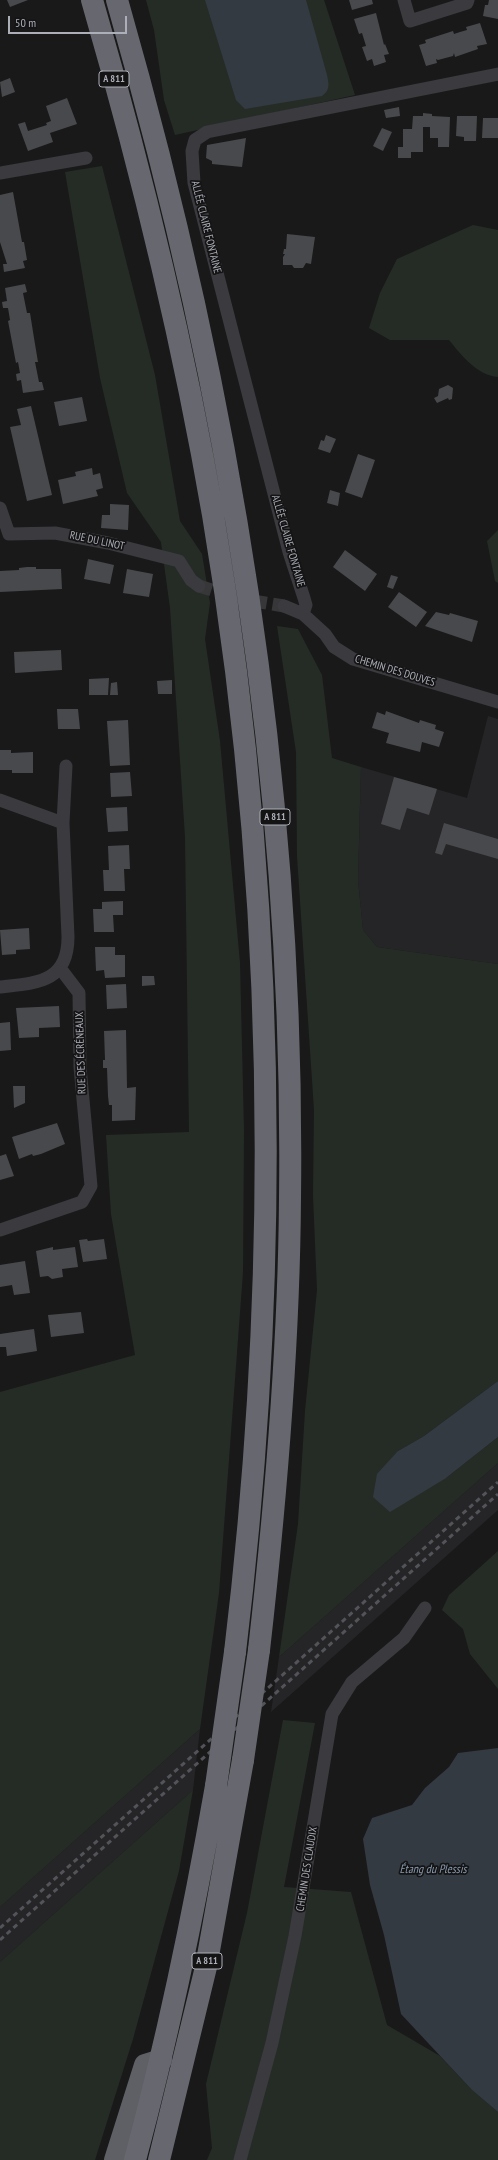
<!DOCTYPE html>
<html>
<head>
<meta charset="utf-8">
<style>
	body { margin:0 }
	#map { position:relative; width:498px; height:2160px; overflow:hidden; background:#19191a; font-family:"PT Sans Narrow",sans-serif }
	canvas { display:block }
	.scale { position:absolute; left:8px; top:16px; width:119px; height:18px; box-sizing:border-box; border:2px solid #adafb8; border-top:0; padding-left:5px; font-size:12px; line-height:14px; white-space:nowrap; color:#adafb8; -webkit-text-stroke:3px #141415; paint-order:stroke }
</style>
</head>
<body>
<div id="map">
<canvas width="498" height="2160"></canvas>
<div class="scale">50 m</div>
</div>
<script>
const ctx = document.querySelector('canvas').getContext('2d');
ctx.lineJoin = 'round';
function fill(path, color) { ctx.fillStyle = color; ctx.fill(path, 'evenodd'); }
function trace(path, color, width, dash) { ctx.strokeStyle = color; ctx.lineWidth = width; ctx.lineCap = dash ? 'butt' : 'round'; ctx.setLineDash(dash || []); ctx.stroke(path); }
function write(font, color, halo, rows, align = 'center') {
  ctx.font = font + ' "PT Sans Narrow",sans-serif'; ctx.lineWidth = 3.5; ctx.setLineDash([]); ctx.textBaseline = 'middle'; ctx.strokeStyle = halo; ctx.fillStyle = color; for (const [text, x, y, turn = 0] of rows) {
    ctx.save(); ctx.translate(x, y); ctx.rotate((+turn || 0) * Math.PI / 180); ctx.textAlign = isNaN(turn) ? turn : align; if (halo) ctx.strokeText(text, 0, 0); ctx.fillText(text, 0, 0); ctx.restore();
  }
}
fill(new Path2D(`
	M488,716L498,719V964L377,947L363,930L358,880L361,767L467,798Z
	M498,1463V1510L271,1712L279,1657Z
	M200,1729L193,1790L0,1962V1907Z`), '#252527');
fill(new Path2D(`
	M146,0H324L355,95L175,135L164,100L154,30Z
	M102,166L155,375L180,521L202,554L210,603L205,639L220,741L240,963L244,1131L243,1272L219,1593L200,1729L0,1907V1392L135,1355L111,1214L106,1135L189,1132L185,837L170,608L161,542L127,493L100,378L65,172Z
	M473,225L498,230V377C477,375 462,356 449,340H390L369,328L380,293L397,259Z
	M498,530V583L495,581L487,541Z
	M277,626L298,629L322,675L332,758L361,767L358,880L363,930L377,947L498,964V1381L424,1436L398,1451L446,1478L498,1437V1463L279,1657L298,1524L305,1411L317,1290L313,1196L314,1110L297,856L296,752Z
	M498,1551V1689L470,1654L463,1629L442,1610L449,1595Z
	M283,1720L315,1723L284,1887L351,1892L387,2025L440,2056L472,2090L498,2112V2160H207L212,2148L206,2084L247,1913Z
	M193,1790L179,1871L133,2039L95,2160H0V1962Z`), '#252c26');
fill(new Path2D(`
	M205,0H306L327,75C329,85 330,90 322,96L245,109L236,100Z
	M498,1381V1437L446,1478L390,1512L373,1497L377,1474L398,1451L424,1436Z
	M498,1748V2112L472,2090L401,2014L384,1935L370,1885L363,1839L372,1818L412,1805L425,1788L449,1767L458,1753Z`), '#343a42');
fill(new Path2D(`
	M7,0H28L10,7Z
	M349,0H372L373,4L352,10Z
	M489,0H498V19L483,16L485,5H488Z
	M376,13L384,45L385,44L389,54L384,55L386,62L374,66L372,59L367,61L362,47L366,46L362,33L359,34L354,19Z
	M480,23L487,44L477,46L478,49L455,57L454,53L453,56L438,60L436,59L437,63L426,66L419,45L426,43L425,40L453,31L454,34L460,32L467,30L466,27Z
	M10,78L15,92L2,97L0,82Z
	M67,98L77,124L50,133L53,142L28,151L18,124L25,122L28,131L47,125L46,123L51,121L46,106Z
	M399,107L400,116L386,118L384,110Z
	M423,113L432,114V116L450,117L449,147H438V138H430V127H423V152H411V158H398V147H403V129H412L413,116H423Z
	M457,116H477L476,141H464V137L456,136Z
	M483,118H498V138H482Z
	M382,128L392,132L383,151L373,146Z
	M246,138L242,167L212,164V161L206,158L207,145Z
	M13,192L22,242H24L27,260L23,261L25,268L4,272L3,264H7L0,242V195Z
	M287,234L315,237L311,264L306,263L303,268H294L292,265H283V257L285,254H283L284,249H286Z
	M25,284L27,292L23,293L27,313H30L34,338L38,362H35L39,382H42L44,390L23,393L21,380L17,381L16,374L20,373L18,362L16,363L8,321L10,320L8,308H3L2,302L7,301L5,288Z
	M448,385L453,388L452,399L449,400L448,398L437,403L434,398L438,396L439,389Z
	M82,397L87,421L59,426L54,402Z
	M31,406L52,495L27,501L10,427L21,425L17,409Z
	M326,435L336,439L330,453L318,449L321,440L324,441Z
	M358,454L375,460L362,498L345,492Z
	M92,468L93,475L100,473L103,488L96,490L98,496L63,504L58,480L76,476L75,472Z
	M330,490L340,493L338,506L327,503Z
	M110,504L129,505L128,530L101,528L102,515H110Z
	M345,550L377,574L365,591L333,567Z
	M88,559L114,565L110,584L84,579Z
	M27,567H36V569H61L62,589L0,592V571L19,570V568Z
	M127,569L153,574L149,597L123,593Z
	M391,575L398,577L393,589L387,587Z
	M399,592L427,612L416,627L388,607Z
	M436,612L449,615L450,613L478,621L472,642L425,626Z
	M61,650L62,670L15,673L14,652Z
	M109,678L108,695H89V679Z
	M172,680V694H158L157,681Z
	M117,682L118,695H110L111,683Z
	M57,709H78L80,729H58Z
	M386,711L419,723L420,720L436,725L435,729L444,732L439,747L422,742L420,752L386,743L389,733L372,728L377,712L385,715Z
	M128,720L130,765L110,766L107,721Z
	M0,750H11V753L33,752V773H12V770H0Z
	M130,772L132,796L111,797L110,773Z
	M394,777L437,789L429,815L407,808L400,830L381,824Z
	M127,807L128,831L108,832L106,808Z
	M444,823L498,839V859L446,844L442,855L435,853Z
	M129,845L130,869H124L125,891H104L103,870H109L108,846Z
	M123,901V915H113L114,932H94L93,909H102V902Z
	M29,928L30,949L16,950V954L2,955L0,930Z
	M95,947H115V955H125V977L105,978L104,970L96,971Z
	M142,976H154L155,985L142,986Z
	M126,984L127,1008L107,1009L106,985Z
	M59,1006L60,1027L39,1028V1037L19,1038L16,1008Z
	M10,1022L11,1050L0,1051V1023Z
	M126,1030L127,1088L136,1087L135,1120L112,1121V1105H109L108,1096L107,1068H103V1060H105L104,1031Z
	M13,1086H25V1103L14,1108Z
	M57,1123L65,1144L41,1154L33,1156L32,1154L19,1159L12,1137Z
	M6,1154L14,1176L0,1180V1156Z
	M87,1239L88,1241L104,1239L107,1259L83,1262L79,1240Z
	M53,1247V1250L75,1247L78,1267L62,1269L63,1277L52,1279L48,1276L40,1277L36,1251Z
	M25,1261L30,1293L14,1295L12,1285L0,1287V1265Z
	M81,1312L84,1333L51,1337L48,1315Z
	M34,1329L37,1351L7,1356L6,1347H0V1334Z`), '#48494c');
trace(new Path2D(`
	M199,586L241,599L284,606`), '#37373a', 13, [13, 6]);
trace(new Path2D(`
	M404,0L410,21L467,3L468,0
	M0,173L86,158
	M0,508L9,534L55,533L108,543L179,561L191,580L199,586
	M284,606L303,614L325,634L334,647L353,659L498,702
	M303,614L306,605L304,598L289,552L194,183L192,151L195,140L207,132L498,74
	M0,800L63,823
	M0,987C36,983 68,983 68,937L63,823L66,766
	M0,1230L82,1202L91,1186L80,1067L79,993L60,968
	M240,2160L272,2043L295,1936L332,1714L352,1682L404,1638L425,1608`), '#3a3a3f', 13);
trace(new Path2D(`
	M115,2160L145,2065L161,2060`), '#5e6066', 22);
trace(new Path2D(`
	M92,0C141,169 183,341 213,515C277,893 281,1271 235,1652
	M117,0C230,394 295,788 290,1198C289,1349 276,1500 259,1650
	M135,2160C168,2037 194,1912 216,1786
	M159,2160L206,1967L243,1760`), '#67686f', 22);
trace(new Path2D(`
	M0,1928L498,1482
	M0,1940L498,1494`), '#535459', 3, [5, 4]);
trace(new Path2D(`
	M243,1760L259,1650
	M216,1786L235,1652`), '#67686f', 22);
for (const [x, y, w] of [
	[114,79,30],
	[275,817,30],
	[207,1961,30]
]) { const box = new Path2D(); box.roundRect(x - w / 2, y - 8, w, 16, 3); ctx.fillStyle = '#141415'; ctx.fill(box); trace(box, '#adafb8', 1); }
write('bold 10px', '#adafb8', null, [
	["A 811",114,79],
	["A 811",275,817],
	["A 811",207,1961]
]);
write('11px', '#adafb8', '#141415', [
	["ALLÉE CLAIRE FONTAINE",206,227,76],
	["RUE DU LINOT",97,541,12],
	["ALLÉE CLAIRE FONTAINE",288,541,74],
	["CHEMIN DES DOUVES",395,671,17],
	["RUE DES ÉCRÉNEAUX",81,1053,-92],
	["CHEMIN DES CLAUDIX",307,1869,-81]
]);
write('italic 12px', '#889aaf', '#141415', [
	["Étang du Plessis",433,1870]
]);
</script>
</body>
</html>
